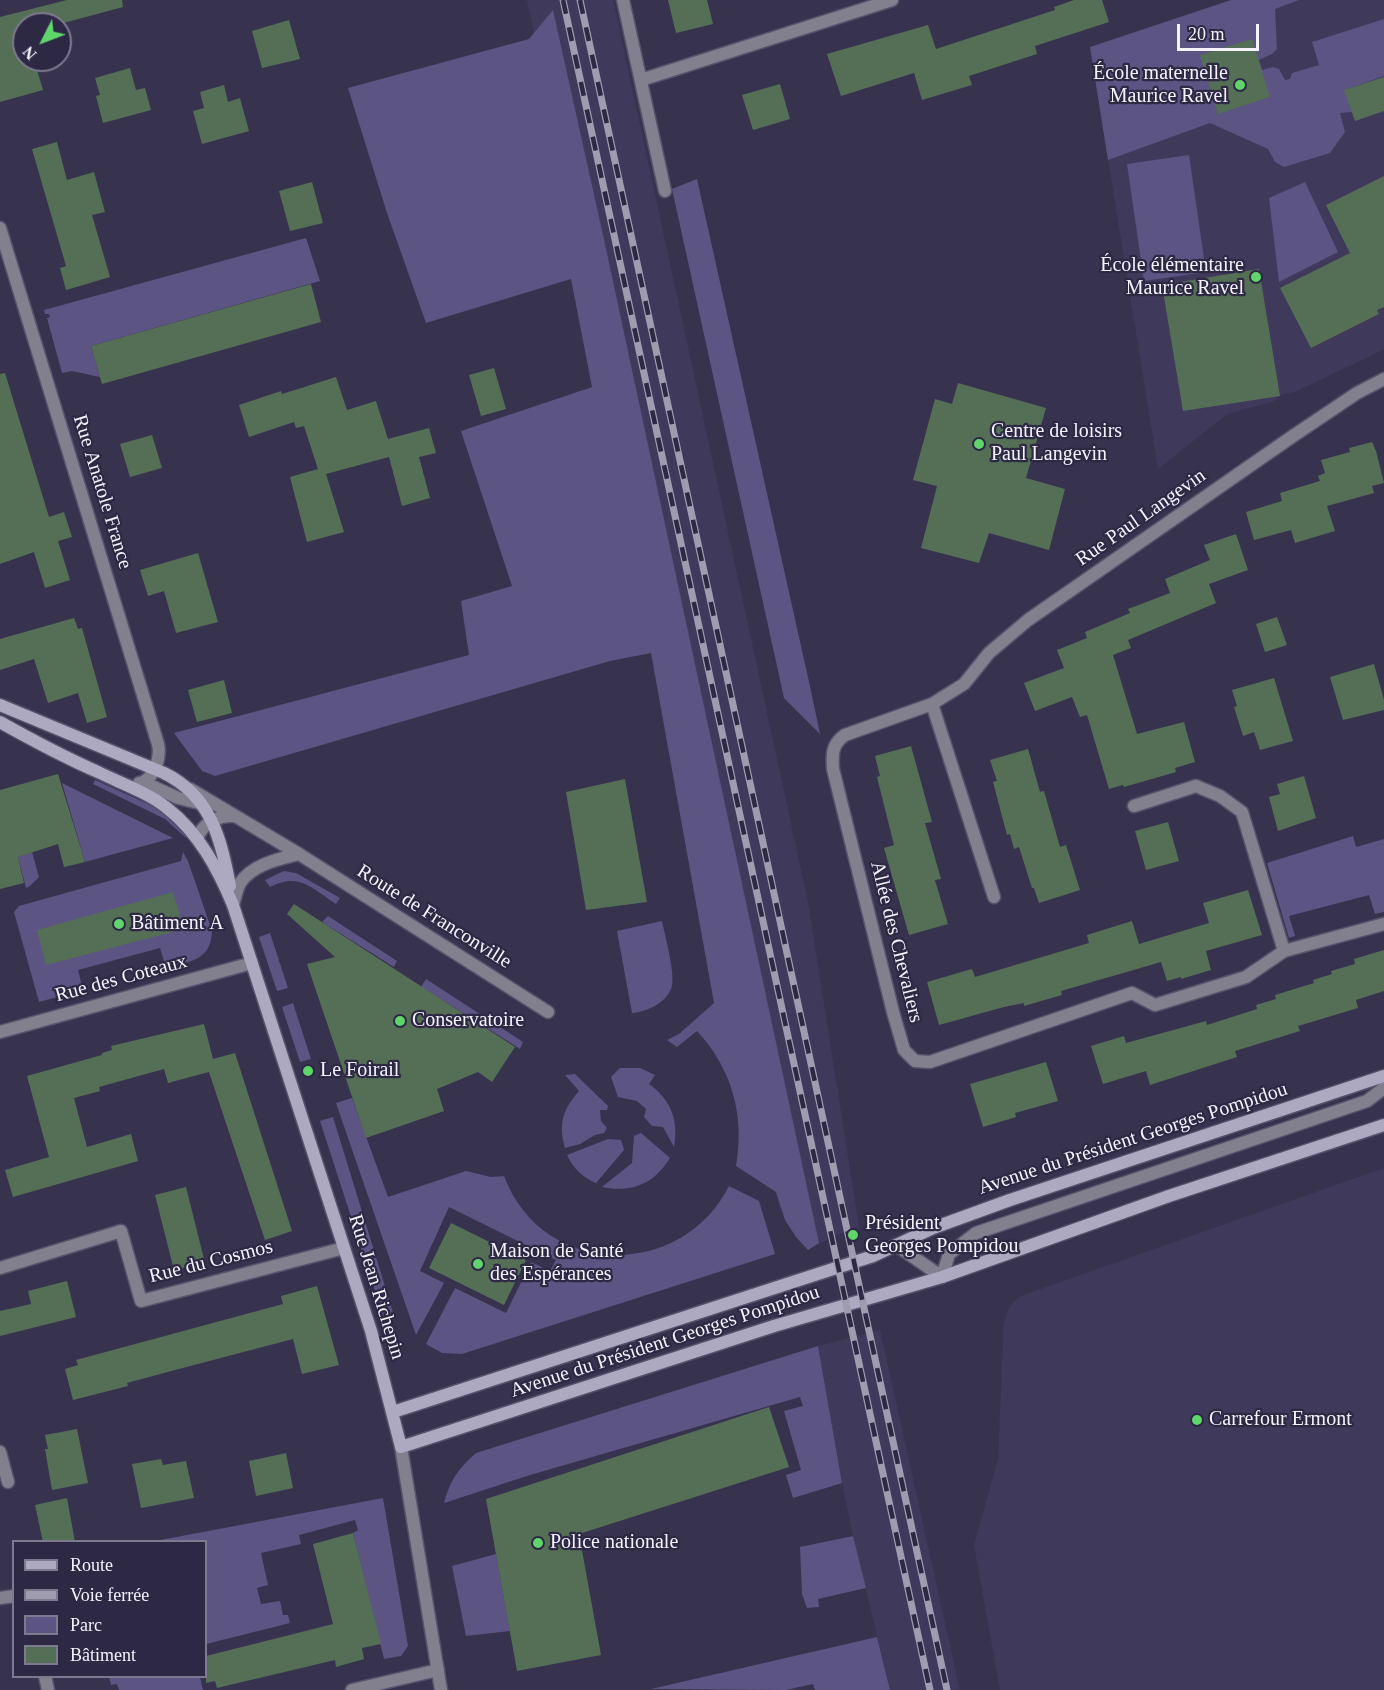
<!DOCTYPE html>
<html>
<head>
<meta charset="utf-8">
<style>
	body { margin:0 }
	#map { position:relative; width:1384px; height:1690px; overflow:hidden; background:#37334f; font-family:Georgia,serif }
	canvas { display:block }
	.legend { position:absolute; left:12px; top:1540px; width:195px; height:138px; box-sizing:border-box; background:#2d2844; border:2px solid #7d798e; margin:0; padding:8px 10px; list-style:none; font-size:18px; color:#f4f3fe }
	.legend li { display:flex; align-items:center; gap:12px; height:30px }
	.legend b { width:30px; border:2px solid #7d798e }
	.north { position:absolute; left:12px; top:12px; width:60px; height:60px; box-sizing:border-box; background:#2d2844; border:2px solid #7d798e; border-radius:50%; rotate:228deg; font-size:16px; font-weight:700; line-height:24px; text-align:center; color:#f4f3fe }
	.north::after { content:''; display:block; margin:auto; width:21px; height:27px; background:#5fd56b; clip-path:polygon(50% 0,100% 100%,50% 72%,0 100%) }
	.scale { position:absolute; left:1177px; top:24px; width:82px; height:27px; box-sizing:border-box; border:3px solid #f4f3fe; border-top:0; padding-left:8px; font-size:18px; line-height:21px; white-space:nowrap; color:#f4f3fe; -webkit-text-stroke:4px #2d2844; paint-order:stroke }
</style>
</head>
<body>
<div id="map">
<canvas width="1384" height="1690"></canvas>
<ul class="legend">
<li><b style="height:8px;background:#aca9c0"></b>Route</li>
<li><b style="height:8px;background:#9f9caf"></b>Voie ferrée</li>
<li><b style="height:16px;background:#5c5483"></b>Parc</li>
<li><b style="height:16px;background:#556f56"></b>Bâtiment</li>
</ul>
<div class="north">N</div>
<div class="scale">20 m</div>
</div>
<script>
const ctx = document.querySelector('canvas').getContext('2d');
ctx.lineJoin = 'round';
function fill(path, color) { ctx.fillStyle = color; ctx.fill(path, 'evenodd'); }
function trace(path, color, width, dash) { ctx.strokeStyle = color; ctx.lineWidth = width; ctx.lineCap = dash ? 'butt' : 'round'; ctx.setLineDash(dash || []); ctx.stroke(path); }
function write(font, color, halo, rows, align = 'center') {
  ctx.font = font + ' Georgia,serif'; ctx.lineWidth = 4.5; ctx.setLineDash([]); ctx.textBaseline = 'middle'; ctx.strokeStyle = halo; ctx.fillStyle = color; for (const [text, x, y, turn = 0] of rows) {
    ctx.save(); ctx.translate(x, y); ctx.rotate((+turn || 0) * Math.PI / 180); ctx.textAlign = isNaN(turn) ? turn : align; if (halo) ctx.strokeText(text, 0, 0); ctx.fillText(text, 0, 0); ctx.restore();
  }
}
fill(new Path2D(`
	M527,0H613L808,902L859,1227L832,1237L808,1250L796,1237L779,1206Z
	M1231,0H1384V349L1295,392L1283,394L1272,402L1227,414L1158,469L1090,47Z
	M1384,1168V1690H1000L974,1545L998,1459L1004,1323L1006,1315L1013,1302L1021,1296Z
	M880,1330L960,1690H890L853,1536L842,1483L818,1346Z`), '#3f395c');
fill(new Path2D(`
	M1231,0H1299L1275,9L1277,49L1272,54L1259,60L1262,70L1273,67L1279,69L1285,80L1290,79L1292,73L1319,65L1312,42L1384,19V76L1345,90L1352,112L1340,113L1345,132L1330,153L1284,167L1275,162L1268,149L1210,123L1108,160L1090,47Z
	M553,10L605,244L819,1243L808,1250L796,1237L785,1220L776,1192L736,1166C745,1115 732,1069 697,1031L677,1047L667,1040L679,1034L714,1003L651,653L610,661L215,776L202,771L174,733L469,655L461,601L512,586L461,431L592,387L571,279L426,323L387,213L348,88L529,39Z
	M1189,155L1206,272L1144,281L1127,164Z
	M697,179L811,691L820,734L784,698L672,189Z
	M1305,182L1338,252L1279,282L1269,198Z
	M306,238L320,281L91,346L100,377L72,371L62,373L47,318L50,317L49,314H45L44,310Z
	M95,780L159,809L187,837H185L165,819L93,784Z
	M62,783L173,838L85,862Z
	M1353,836L1356,847L1384,839V912L1375,914L1369,895L1289,916L1295,936L1289,938L1267,863Z
	M32,852L39,877L30,886L26,888L18,857Z
	M183,852L188,861L212,931C211,961 190,961 166,968L160,948L78,970L83,990L39,1002L14,912L19,906L181,861Z
	M284,871L296,873L340,898L336,904C311,888 300,872 270,887L265,880Z
	M328,916L397,961L394,967L322,922Z
	M662,921C665,936 675,972 672,986C668,1002 647,1012 632,1013L617,931Z
	M270,933L288,988L277,991L259,937Z
	M426,979L523,1042L520,1049L428,991L419,990Z
	M293,1003L311,1059L300,1062L282,1007Z
	M620,1068H640L655,1075L649,1084C671,1100 679,1120 674,1147L663,1127L652,1126L644,1117L646,1109L637,1101L618,1097L611,1077Z
	M575,1074L608,1106L607,1110H600L601,1121L607,1128L604,1133L595,1135L580,1144L565,1148C558,1124 563,1109 579,1091L565,1075Z
	M352,1098L388,1197L466,1171L491,1177L504,1176C542,1278 681,1281 729,1186L759,1201L775,1254L462,1354L442,1353L426,1344L455,1288L506,1313L531,1262L550,1271L556,1260L449,1207L420,1271L444,1283L416,1335L336,1103Z
	M333,1117L395,1319L385,1322L320,1121Z
	M641,1133L670,1158C654,1184 632,1193 602,1187L632,1163L634,1136Z
	M608,1139L621,1140L624,1150L596,1183C583,1178 573,1168 567,1155Z
	M818,1346L842,1483L793,1498L786,1475L801,1470L784,1411L803,1406L800,1397L530,1475L444,1503C451,1479 458,1469 476,1453Z
	M383,1498L408,1646L401,1656L384,1659L353,1533L358,1530L355,1520L299,1535L301,1544L261,1553L268,1585L257,1588L261,1604L280,1601L283,1615H288L290,1623L206,1644V1542H150Z
	M853,1536L866,1588L818,1599L819,1607L807,1608L802,1594L800,1547Z
	M496,1554L510,1631L466,1636L452,1566Z
	M877,1637L890,1690H815L813,1684L786,1690L651,1689Z
	M109,1677H200L203,1690H119L117,1684L111,1685Z`), '#5c5483');
fill(new Path2D(`
	M67,0H122L123,7L60,24H24V60H34L43,90L0,102V17Z
	M668,0H707L713,24L676,33Z
	M1074,0H1102L1109,22L1035,46L1037,54L969,76L972,85L922,100L914,73L841,96L827,54L928,25L936,49L1055,10L1054,7Z
	M289,20L300,59L262,68L252,31Z
	M1252,39L1270,97L1218,114L1200,55Z
	M130,68L136,90L145,88L151,110L103,123L96,96L100,95L95,78Z
	M1384,77V111L1355,121L1344,90Z
	M780,84L790,119L753,130L742,95Z
	M224,85L228,102L240,98L249,131L202,144L193,111L204,108L200,92Z
	M57,142L67,180L94,172L105,212L92,215L110,277L66,290L60,268L66,266L32,149Z
	M1384,176V307L1377,310L1379,314L1311,348L1280,288L1350,253L1326,205Z
	M312,182L323,223L290,231L279,191Z
	M1259,269L1280,396L1183,411L1162,285Z
	M311,284L321,322L102,384L91,346Z
	M494,368L506,409L481,416L469,375Z
	M5,373L49,517L64,512L72,537L58,541L70,580L45,588L34,552L0,564V374Z
	M336,377L347,410L376,401L388,439L429,428L436,453L419,457L430,498L402,506L389,457L326,474L344,532L307,542L290,477L318,469L304,426L296,428L294,422L249,437L239,405L281,391L282,394Z
	M958,383L1046,408L1026,478L1065,489L1049,550L989,533L979,563L921,548L937,486L913,480L935,399L952,404Z
	M152,435L162,468L130,477L120,444Z
	M1372,442L1376,451L1384,483L1372,486L1374,493L1327,506L1335,531L1295,543L1291,530L1254,540L1246,512L1282,501L1280,493L1320,481L1318,476L1325,473L1321,460L1350,452L1349,448Z
	M1236,534L1248,570L1209,584L1216,603L1128,640L1131,648L1113,655L1137,734L1184,722L1195,762L1175,768L1176,772L1124,787L1123,785L1109,789L1087,715L1080,717L1072,697L1035,711L1024,683L1064,668L1057,650L1087,638L1085,632L1130,613L1128,609L1170,593L1165,579L1210,560L1204,545Z
	M198,553L218,622L176,633L164,591L148,596L140,570Z
	M1277,617L1287,645L1265,652L1256,624Z
	M74,618L78,629L82,628L107,717L87,723L78,693L48,703L34,659L0,670V639Z
	M1374,664L1384,700V710L1343,720L1330,677Z
	M1274,678L1293,741L1260,750L1254,732L1243,736L1234,707L1237,706L1232,690Z
	M224,680L232,713L197,722L188,690Z
	M911,746L932,822L925,823L941,879L935,880L948,924L909,935L884,848L894,845L877,777L880,776L875,756Z
	M1028,749L1040,792L1044,791L1060,847L1066,845L1080,890L1039,903L1034,888H1032L1019,847L1014,849L1010,834L1007,835L993,782L997,781L990,760Z
	M58,774L85,862L64,867L58,844L18,857L24,883L0,889V790Z
	M1304,776L1316,818L1278,831L1269,797L1280,794L1277,784Z
	M625,779L647,902L586,910L566,792Z
	M1168,822L1179,861L1146,870L1135,831Z
	M1248,890L1262,935L1206,951L1211,970L1181,979V977L1167,981L1161,962L1061,991L1062,995L1024,1006V1003L1004,1007L939,1025L927,982L972,969L975,977L1089,943L1087,935L1132,921L1139,944L1209,923L1203,903Z
	M173,892L184,929L46,965L37,930Z
	M294,904L515,1047L492,1082L478,1072L437,1089L444,1111L366,1138L307,964L335,957L287,914Z
	M1384,950V991L1356,1000L1358,1008L1298,1026L1300,1031L1235,1051L1237,1057L1150,1085L1146,1071L1103,1084L1091,1046L1124,1036L1126,1043L1206,1021L1207,1025L1257,1009L1256,1005L1276,999L1275,995L1314,983L1313,980L1332,974L1331,971L1355,964L1354,959Z
	M204,1024L213,1059L235,1053L292,1231L265,1240L209,1072L168,1083L164,1069L99,1087L100,1091L74,1098L87,1147L131,1134L138,1161L13,1197L5,1170L49,1157L27,1076L102,1055V1053L112,1050L111,1046Z
	M1046,1062L1058,1101L1015,1113L1016,1117L983,1127L970,1084Z
	M186,1187L205,1263L174,1270L155,1195Z
	M451,1223L526,1260L504,1305L429,1268Z
	M67,1281L76,1317L0,1336V1311L31,1304L28,1291Z
	M317,1286L339,1365L302,1374L293,1339L175,1370L127,1383L128,1386L73,1400L65,1369L78,1365L76,1360L283,1304L281,1296Z
	M769,1407L789,1467L579,1534L601,1655L517,1671L486,1499Z
	M77,1429L88,1483L52,1490L45,1449H48L45,1435Z
	M286,1453L293,1488L256,1496L249,1461Z
	M161,1459L163,1465L186,1461L194,1498L141,1508L132,1464Z
	M67,1498L75,1542H43L35,1505Z
	M353,1533L381,1644L362,1648L364,1659L336,1667L335,1660L217,1688L215,1681L206,1683V1656L333,1624L313,1544Z`), '#556f56');
const minor = new Path2D(`
	M623,0L665,191
	M641,80L892,0
	M0,228L158,744C161,757 155,776 143,782
	M932,704L964,684L989,653L1028,620L1293,436L1357,393L1384,379
	M139,783L143,782L178,798L207,805
	M190,789L299,854L548,1012
	M1134,806L1196,786L1220,796L1242,812L1284,951
	M197,839C202,823 219,815 235,816
	M994,897L932,704L845,735C832,744 832,754 833,769L893,1012L904,1050L915,1061L930,1062L1132,993L1155,1005L1246,977L1284,951L1384,924
	M233,905C235,898 237,889 240,883C253,864 279,859 299,854
	M0,1032L252,963
	M896,1245L942,1277L949,1254L976,1233L1367,1101L1384,1088
	M0,1268L121,1231L141,1301L344,1248
	M0,1452L8,1482
	M0,1598L14,1596
	M45,1676L48,1690
	M352,1690L438,1670`);
const tertiary = new Path2D(`
	M401,1447L441,1690`);
const secondary = new Path2D(`
	M0,705L164,773C211,796 221,839 230,886
	M0,722C32,740 64,757 98,772C120,783 147,792 167,808C199,833 218,869 233,905L371,1331L401,1447L774,1326L942,1277L1169,1196L1384,1125
	M393,1412L873,1256L933,1228L1010,1200L1384,1076`);
trace(minor, '#55526b', 15);
trace(tertiary, '#55526b', 15);
trace(secondary, '#55526b', 15);
trace(minor, '#82808f', 12);
trace(tertiary, '#82808f', 12);
trace(secondary, '#aca9c0', 12);
const rail = new Path2D(`
	M563,0L930,1690
	M580,0L947,1690`);
trace(rail, '#9f9caf', 7);
trace(rail, '#2d2844', 4.5, [14]);
for (const [x, y, r, color] of [
	[1240,85,6,"#5fd56b"],
	[1256,277,6,"#5fd56b"],
	[979,444,6,"#5fd56b"],
	[119,924,6,"#5fd56b"],
	[400,1021,6,"#5fd56b"],
	[308,1071,6,"#5fd56b"],
	[853,1235,6,"#5fd56b"],
	[478,1264,6,"#5fd56b"],
	[1197,1420,6,"#5fd56b"],
	[538,1543,6,"#5fd56b"]
]) { const dot = new Path2D(); dot.arc(x, y, r, 0, 2 * Math.PI); ctx.fillStyle = color; ctx.fill(dot); trace(dot, '#2d2844', 2); }
write('20px', '#f4f3fe', '#2d2844', [
	["École maternelle",1228,74,"right"],
	["Maurice Ravel",1228,97,"right"],
	["École élémentaire",1244,266,"right"],
	["Maurice Ravel",1244,289,"right"],
	["Centre de loisirs",991,432],
	["Paul Langevin",991,455],
	["Bâtiment A",131,924],
	["Conservatoire",412,1021],
	["Le Foirail",320,1071],
	["Président",865,1224],
	["Georges Pompidou",865,1247],
	["Maison de Santé",490,1252],
	["des Espérances",490,1275],
	["Carrefour Ermont",1209,1420],
	["Police nationale",550,1543]
], 'left');
write('20px', '#f4f3fe', '#2d2844', [
	["Rue Anatole France",102,492,73],
	["Rue Paul Langevin",1141,518,-35],
	["Route de Franconville",434,917,32],
	["Allée des Chevaliers",896,942,76],
	["Rue des Coteaux",121,979,-15],
	["Avenue du Président Georges Pompidou",1133,1139,-18],
	["Rue du Cosmos",211,1262,-14],
	["Rue Jean Richepin",376,1287,73],
	["Avenue du Président Georges Pompidou",665,1342,-18]
]);
</script>
</body>
</html>
